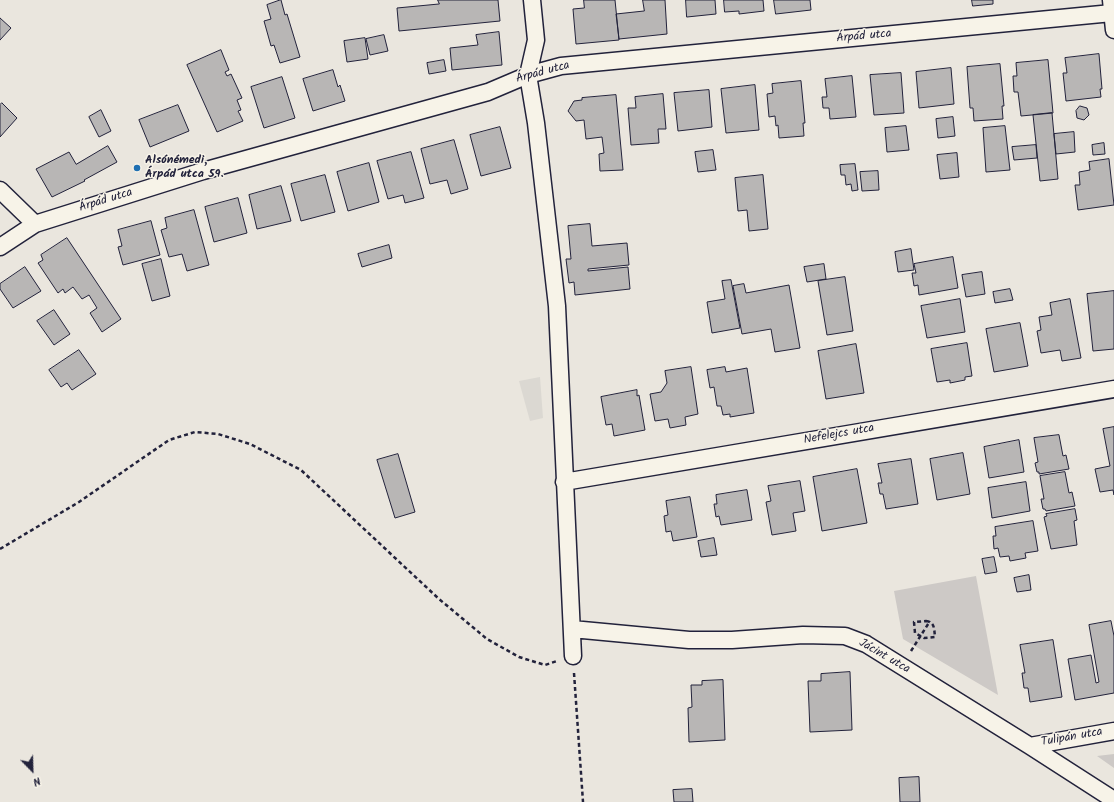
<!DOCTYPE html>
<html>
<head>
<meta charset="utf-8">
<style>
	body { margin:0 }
	#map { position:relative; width:1114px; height:802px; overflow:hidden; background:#eae6de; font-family:Kalam,sans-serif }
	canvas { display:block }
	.north { position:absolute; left:12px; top:750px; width:40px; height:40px; -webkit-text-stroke:3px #f7f3e8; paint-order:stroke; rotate:157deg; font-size:11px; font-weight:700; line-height:16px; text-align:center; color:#22223b }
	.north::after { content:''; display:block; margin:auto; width:14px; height:18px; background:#22223b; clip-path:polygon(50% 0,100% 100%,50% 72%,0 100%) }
</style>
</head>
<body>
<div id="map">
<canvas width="1114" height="802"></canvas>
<div class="north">N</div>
</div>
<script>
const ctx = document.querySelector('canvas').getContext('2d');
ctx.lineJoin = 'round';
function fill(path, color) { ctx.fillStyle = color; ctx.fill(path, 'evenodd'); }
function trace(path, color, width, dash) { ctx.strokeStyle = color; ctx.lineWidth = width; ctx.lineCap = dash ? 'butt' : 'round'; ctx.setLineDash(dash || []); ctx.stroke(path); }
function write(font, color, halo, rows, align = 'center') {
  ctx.font = font + ' Kalam,sans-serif'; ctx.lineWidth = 3; ctx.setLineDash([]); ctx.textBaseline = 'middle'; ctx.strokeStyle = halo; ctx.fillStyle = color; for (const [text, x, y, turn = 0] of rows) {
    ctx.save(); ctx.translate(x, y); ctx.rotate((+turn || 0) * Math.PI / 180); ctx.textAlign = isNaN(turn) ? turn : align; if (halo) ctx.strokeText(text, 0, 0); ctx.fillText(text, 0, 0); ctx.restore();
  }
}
fill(new Path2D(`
	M540,377L543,418L530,421L519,381Z`), '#dbd8d2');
fill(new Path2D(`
	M976,576L998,695L903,639L894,591Z
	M1114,754V768L1097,756Z`), '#cdc9c6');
const building = new Path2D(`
	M281,0L285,15L287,14L300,57L280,63L274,45L271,46L264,21L271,19L267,5Z
	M438,0H498L500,21L399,31L397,8L439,4Z
	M584,0H615L619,40L576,44L573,9L584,8Z
	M643,0H665L667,34L619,39L616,14L644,11Z
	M686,0H715L716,14L687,17Z
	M724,0H763L764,11L739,14V11L725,12Z
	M774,0H810L811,10L776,14Z
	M972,0H993V4L973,6Z
	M0,18L11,28L0,40Z
	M499,32L502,65L452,70L450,48L478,45L476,35Z
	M384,35L388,51L370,55L366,39Z
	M365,38L368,59L347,62L344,41Z
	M221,50L229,70L225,72L227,76L231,74L242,98L237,100L241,110L238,111L243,121L217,132L187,65Z
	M1099,54L1102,89H1100L1101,97L1066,101L1063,73H1067L1065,58Z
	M444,60L446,71L429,74L427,63Z
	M1048,60L1053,113L1021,116L1018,92H1014L1013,76H1017L1016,63Z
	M1000,64L1004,106H1002L1003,119L974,121L973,108H970L967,67Z
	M951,68L954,104L919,108L916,72Z
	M333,70L338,87L340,85L345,101L313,111L303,79Z
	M901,73L904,113L874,115L870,75Z
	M852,76L856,117L830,119L829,108H823L822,97H827L825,79Z
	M282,77L295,118L264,128L251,87Z
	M801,81L805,123H803L804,136L779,138L778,125L776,126L775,116L769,117L767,94L773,93L772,84Z
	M755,85L759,130L726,133L721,89Z
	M709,90L712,127L678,131L674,93Z
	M663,94L666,129H658L659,143L631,145L628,108H636L635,97Z
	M616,95L623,170L600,171L599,154L604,153L602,137L586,139L584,120L576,121L568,111L574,101L582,100V98Z
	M2,103L17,118L0,137V105Z
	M178,105L189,131L150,147L139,120Z
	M1080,106L1087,108L1089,115L1084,120L1077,118L1076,111Z
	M101,110L111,131L99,137L89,117Z
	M1052,113L1058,179L1040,181L1033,115Z
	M953,117L955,136L938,138L936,119Z
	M906,126L909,150L887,152L885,128Z
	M1005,126L1010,170L986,172L983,128Z
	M500,127L511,168L481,176L470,135Z
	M1074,132L1075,152L1056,154L1054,134Z
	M454,140L468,189L451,194L447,180L430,184L421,149Z
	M1104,143L1105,154L1093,155L1092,145Z
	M1036,145L1037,158L1014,160L1012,147Z
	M108,146L117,162L84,180L85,181L52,197L36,169L69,152L76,164Z
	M713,150L716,170L698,172L695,152Z
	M411,152L424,198L405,203L403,195L388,199L377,161Z
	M957,153L959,177L940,179L937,155Z
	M1109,159L1114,205L1078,210L1075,185H1080L1079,172L1090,170L1089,162Z
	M369,163L379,202L348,211L337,172Z
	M855,164L858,190L852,191L851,184L846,185L845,175H841L840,165Z
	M878,171L879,190L862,191L860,172Z
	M325,175L335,212L301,221L291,184Z
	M763,175L768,229L749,231L747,210L738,211L735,178Z
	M281,186L291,221L257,229L249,195Z
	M238,198L247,233L214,242L205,207Z
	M194,210L209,265L187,271L182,254L169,257L161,230L167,228L165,218Z
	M151,221L160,255L123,265L118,247L122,246L118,230Z
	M590,224L592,246L627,243L629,265L588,269V271L628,267L630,289L575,295L574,282L569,283L566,259H571L568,226Z
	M67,238L121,319L102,332L90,313L97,308L89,295L82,299L73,287L65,293L63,289L58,293L38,263L43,260L41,255Z
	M389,245L392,258L362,267L358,254Z
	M911,249L914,270L898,272L895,252Z
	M953,257L958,288L919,295L918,285L914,286L912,273H916L914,264Z
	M161,259L170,296L152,301L142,264Z
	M824,264L826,279L807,282L804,267Z
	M25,267L41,291L13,308L0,289V284Z
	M982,272L985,294L966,297L962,275Z
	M845,277L853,331L827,335L818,281Z
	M731,280L740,328L712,333L707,302L725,299L722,281Z
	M744,284L746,293L789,285L800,348L775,352L771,329L742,334L733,286Z
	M1010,289L1013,300L995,303L993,292Z
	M1114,291V349L1093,351L1087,294Z
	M960,299L965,332L927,338L921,306Z
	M1070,299L1081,358L1062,361L1060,350L1041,353L1037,331L1041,330L1039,317L1052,315L1050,303Z
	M54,310L70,334L54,345L37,321Z
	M1020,323L1028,366L994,372L986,329Z
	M967,343L972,376L965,377V380L950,383V380L937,382L931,349Z
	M856,344L864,393L826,399L818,351Z
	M79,350L96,374L72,390L67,383L61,387L49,370Z
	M691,367L698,414L685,417L686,425L670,428L668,419L655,421L650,394L661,392L667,383L665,371Z
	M725,367L726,372L747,368L754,413L730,417V414L723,415L721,406H717L714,387L710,388L707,370Z
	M637,390V396L639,395L645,430L614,436L612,424L606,425L601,397Z
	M1114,427V495L1113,490L1100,492L1095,469L1110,466L1103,429Z
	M1059,435L1063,456L1066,455L1069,469L1039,474V472H1037L1035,463L1038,462L1034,438Z
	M1019,440L1024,472L989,478L984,447Z
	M963,453L970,494L937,500L930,459Z
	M398,454L415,512L395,518L377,460Z
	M911,459L918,504L886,509L883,494H880L878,483H882L878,464Z
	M857,469L867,523L822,531L813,477Z
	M1065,472L1069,493L1072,492L1075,506L1046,511L1045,509H1043L1041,499H1044L1040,476Z
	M800,481L805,511L793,513L796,531L772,535L766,502L771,501L768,486Z
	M1026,482L1030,511L992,518L988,488Z
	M747,490L752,520L721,525L719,516L716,517L714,504H717L716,495Z
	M690,497L697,537L673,541L671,531L666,532L664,516L668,515L666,501Z
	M1075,509L1077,520L1074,521L1077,545L1051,549L1044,517L1047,516L1046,514Z
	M1033,521L1038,551L1025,553L1026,558L1010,561L1009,556L1000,557L998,548L994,549L993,536H996L995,527Z
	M714,538L717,555L701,557L698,541Z
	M994,557L997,572L985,574L982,559Z
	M1029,575L1031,590L1017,592L1014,578Z
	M1111,621L1114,636V693L1075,700L1068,659L1091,655L1096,683L1099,682L1089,625Z
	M1053,640L1062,697L1030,702L1028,688H1024L1022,673H1025L1020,645Z
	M850,672L852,730L810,732L808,681H821V674Z
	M723,680L725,740L689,742L688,708L692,707L691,685H702V681Z
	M919,777L920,802H900L899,778Z
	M692,789L693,802H674L673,790Z`);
fill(building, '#b8b6b5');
trace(building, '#22223b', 1);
const street = new Path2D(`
	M532,0L536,40L528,75L536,123L557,306L573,656
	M1111,0L1114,30
	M0,190L35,224
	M0,247L35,224L203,171L488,92L528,75L561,66L1112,13
	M564,482L1114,389
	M572,629L689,640H732L803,635L845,636L866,644L1030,746L1114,800
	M1030,746L1114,731`);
trace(street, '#22223b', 19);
trace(new Path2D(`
	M0,549L79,502L169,440L195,432L218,434L250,444L301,470L439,599L487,639L519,657L545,665L557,661
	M926,621C935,622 934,629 935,637L924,638L915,633L914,622Z
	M911,651L930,621
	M574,673L583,802`), '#22223b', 2.5, [4, 3]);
trace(street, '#f7f3e8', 16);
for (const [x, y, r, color] of [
	[137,168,4,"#1f6fb2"]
]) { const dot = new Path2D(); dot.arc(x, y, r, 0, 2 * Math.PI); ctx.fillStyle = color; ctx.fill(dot); trace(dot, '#f7f3e8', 1.5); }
write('12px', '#22223b', '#f7f3e8', [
	["Árpád utca",864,37,-5],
	["Árpád utca",543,73,-15],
	["Árpád utca",106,201,-17],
	["Nefelejcs utca",839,435,-10],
	["Jácint utca",884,657,30],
	["Tulipán utca",1072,738,-10]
]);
write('bold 12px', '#22223b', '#f7f3e8', [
	["Alsónémedi,",145,161],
	["Árpád utca 59.",145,175]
], 'left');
</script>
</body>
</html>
